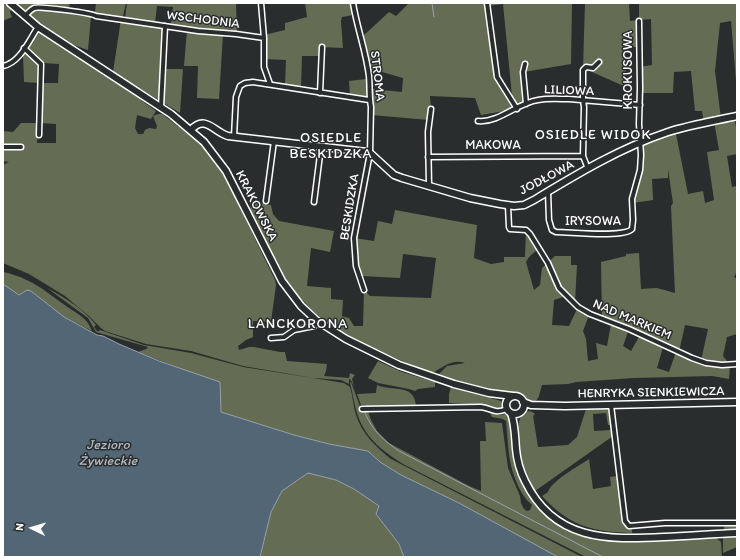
<!DOCTYPE html>
<html>
<head>
<meta charset="utf-8">
<style>
	body { margin:0 }
	#map { position:relative; width:740px; height:560px; overflow:hidden; background:#2a2d2e; font-family:Itim,sans-serif }
	canvas { display:block }
	.frame { position:absolute; inset:0; border:4px solid #fff; pointer-events:none }
	.north { position:absolute; left:12px; top:508px; width:40px; height:40px; -webkit-text-stroke:3px #2a2d2e; paint-order:stroke; rotate:275deg; font-size:11px; font-weight:700; line-height:16px; text-align:center; color:#fff }
	.north::after { content:''; display:block; margin:auto; width:14px; height:18px; background:#fff; clip-path:polygon(50% 0,100% 100%,50% 72%,0 100%) }
</style>
</head>
<body>
<div id="map">
<canvas width="740" height="560"></canvas>
<div class="frame"></div>
<div class="north">N</div>
</div>
<script>
const ctx = document.querySelector('canvas').getContext('2d');
ctx.lineJoin = 'round';
function fill(path, color) { ctx.fillStyle = color; ctx.fill(path, 'evenodd'); }
function trace(path, color, width, dash) { ctx.strokeStyle = color; ctx.lineWidth = width; ctx.lineCap = dash ? 'butt' : 'round'; ctx.setLineDash(dash || []); ctx.stroke(path); }
function write(font, color, halo, rows, align = 'center') {
  ctx.font = font + ' Itim,sans-serif'; ctx.lineWidth = 3; ctx.setLineDash([]); ctx.textBaseline = 'middle'; ctx.strokeStyle = halo; ctx.fillStyle = color; for (const [text, x, y, turn = 0] of rows) {
    ctx.save(); ctx.translate(x, y); ctx.rotate((+turn || 0) * Math.PI / 180); ctx.textAlign = isNaN(turn) ? turn : align; if (halo) ctx.strokeText(text, 0, 0); ctx.fillText(text, 0, 0); ctx.restore();
  }
}
fill(new Path2D(`
	M3,3H70L68,11L91,16L88,50C61,42 35,25 13,6L10,12L12,17L3,21Z
	M96,3H126L123,16L120,18L98,14L95,12Z
	M127,3H236L237,33L187,28L171,25L173,7L157,6L155,23L167,27L165,69H183L180,113L113,72L121,19H125Z
	M305,3H352L354,20L353,15L342,17L341,21L343,48L320,47V56H302L301,88L285,86L286,60L264,59V35L285,30V23L307,17Z
	M409,3H572L571,64L524,72L527,103L517,109L481,115L475,98L430,96L431,109L429,120L371,115V89L402,92L403,78L375,70H369L363,36L389,12L396,16ZM503,4L512,96L516,106L497,77L488,6Z
	M585,3H629L630,21L639,20V3H737V93L731,21L720,23L715,71L721,119L734,116L737,133V154L727,156L732,187L737,186V271L734,277L737,279V334L727,337L723,356L730,365L729,379L712,376L634,378L576,382L568,384L542,385L539,396L535,403L527,402L520,394L497,391L455,380L439,374L447,366L465,363C453,359 444,366 433,373C391,356 336,337 305,303C280,277 266,242 250,211L251,202L271,205L273,214L279,221L334,231L330,252L311,248L307,286L331,288V299L343,300L342,316L349,318L354,326H363L364,290L370,296L431,298L436,258L403,254L400,278L362,276L357,257V249L354,248V238L374,241L378,221L392,224L395,210L477,225L474,258L491,264L504,262V257H525L526,231L538,249L529,257L526,262L534,290L540,285L542,268L555,256H571V265H577L575,302L566,296L554,300L552,325L569,326L578,307L589,315L583,331L586,339L588,361L598,359L596,343L607,346L611,324L624,328L602,319L601,262L626,256V254L639,253L641,289L657,288L675,293L671,206L673,203L668,169V178L652,179L653,200L632,203L637,183L641,143L670,132L676,134L688,194L703,191L705,203L714,200L707,152L719,150L714,121L704,124L702,111H695L691,71L674,72L673,93H640L639,67L652,65L651,19L639,20L638,47H626V87L583,68ZM685,325L708,329L701,361L679,352ZM629,329L640,335L631,351L623,346ZM663,347L676,352L669,372L657,368Z
	M187,30L223,34L219,99L197,98L198,66H184Z
	M41,32L134,93L142,101L156,111L151,119L137,115L135,128L138,134H143L145,130L149,128L156,129L157,126L153,116L158,114H162L201,144L221,169L275,280L276,285L271,322L253,321V337L246,340L238,346L239,350L249,347H254L280,352H285L287,361L327,364L326,371L324,376L349,378L350,373L355,375L352,379L354,386L350,379H349V384L341,380L313,378L243,366L191,351L146,344L105,331L101,328L89,316L65,296L29,274L3,263V165L9,162L3,161V131L13,132L21,123H38L37,143H56V124L40,123L42,83H58L59,64L43,63L27,48L36,33Z
	M26,51L40,64V83L24,82L23,55Z
	M366,79L368,85L367,99L350,96L349,81Z
	M3,272C19,275 35,283 48,293C54,297 60,302 66,306C77,314 87,317 92,331L64,317L31,291L23,292L19,295L3,284Z
	M47,288C64,297 85,310 96,325L94,327L97,331H99L100,330L144,345L191,353L243,367L344,383L350,387C353,396 353,406 356,415C362,434 376,447 391,459L582,557H558L459,503L401,475L380,462L368,451L329,444L294,435L221,412L220,382L189,372L138,352L146,349L148,347L96,332L88,318Z
	M378,361L402,372L435,382V387L418,389L415,391L409,389L378,383L368,378Z
	M351,382L362,412L368,411L371,420L377,431L389,443L469,486L481,491L480,441H486L485,422L502,423L508,468L520,496L521,503L524,509L527,511L530,510L532,505C516,491 509,464 508,444C507,436 507,429 506,421L503,419L492,417L489,412L499,415L507,414C515,421 511,438 512,449C513,455 515,463 517,469C523,487 533,503 546,515C579,544 617,543 659,541C678,540 697,539 716,538L721,542L722,557H586L405,465C385,453 366,439 358,416C354,405 353,394 350,383Z
	M377,385C394,392 414,383 416,406L366,407V405H361L357,394L376,393Z
	M451,387L501,401L502,403V407L498,409L485,405L449,403V394Z
	M586,409H608L611,416V425H608L606,413L593,414L594,431L611,430L612,431L613,436L535,491C531,484 527,477 524,469C520,457 513,420 524,413C528,410 532,411 535,414L533,416L538,447L568,445L577,437Z
	M589,459L593,489L611,486L610,477L617,476L624,522L625,526L632,527V533C593,532 569,526 542,496L548,492C551,481 579,466 589,459Z
	M308,473L336,480L354,489L379,506L376,514L399,544L404,557H260L271,512L282,491Z
	M725,522L737,523V547L723,553V534Z`), '#646d53');
const water = new Path2D(`
	M3,284L19,295L27,290L31,291L64,317L97,335L103,336L119,344L159,361L220,382L221,412L294,435L329,444L368,451L380,462L401,475L459,503L558,557H404L399,544L376,514L379,506L354,489L336,480L308,473L282,491L271,512L260,557H3Z`);
fill(water, '#536675');
trace(water, '#98a3ac', 1);
trace(new Path2D(`
	M432,3L434,17
	M365,413C372,430 384,441 399,451L603,557`), '#98a3ac', 1);
const street = new Path2D(`
	M261,3L264,38V67L270,84
	M353,3C357,28 366,51 369,76C370,87 369,97 371,107L370,153L354,238L356,266L364,290
	M487,3L497,77L517,109
	M25,16C28,13 30,10 34,8C40,6 92,13 96,16L198,31L236,34L264,38
	M24,48L41,64L39,135
	M525,64L523,72L526,104
	M3,66C20,63 29,40 38,27
	M320,93L322,47
	M161,107L165,26
	M478,121C499,123 517,103 538,100C548,98 559,99 569,99C593,101 617,103 640,105
	M234,137L236,97L240,86L245,83L253,82L369,100
	M3,147H21
	M428,157L583,156
	M588,169L583,156L584,107L583,100V70L586,67L593,68L599,62
	M429,186L428,132L431,109
	M548,192L549,220L552,230L556,232C571,232 623,238 632,229L633,220L632,199L640,170L641,155L639,124L640,88L639,21
	M266,201L274,141
	M314,202L321,147
	M508,206L509,227L510,229L526,230L530,234L548,263L559,288L578,307L590,314L629,329L692,358L706,363L722,365L737,364
	M271,338L284,337L294,330L314,326L320,322
	M611,405L625,521L629,526L665,523H737
	M362,409L481,407C494,409 494,414 507,409`);
const secondary = new Path2D(`
	M10,3L38,27L171,114L204,142L226,171L282,281L301,306L316,320L346,339L399,365L454,384L489,393L513,396
	M191,130C205,114 214,132 228,136L367,152L370,153L394,175L402,178L470,198L500,204L514,206L524,205L534,200C577,174 620,148 668,132C690,125 714,121 737,116
	M506 405a9 9 0 1 1 18 0a9 9 0 1 1-18 0Z
	M523,402L531,405L565,406L737,402
	M511,413C515,424 515,437 516,449C517,460 520,471 525,481C554,541 607,540 664,537C688,536 713,534 737,533`);
trace(street, '#fff', 7);
trace(secondary, '#fff', 9);
trace(street, '#2a2d2e', 4);
trace(secondary, '#2a2d2e', 6);
write('13px', '#fff', '#2a2d2e', [
	["WSCHODNIA",203,20,7],
	["KROKUSOWA",629,70,-90],
	["STROMA",377,76,83],
	["LILIOWA",569,91,2],
	["MAKOWA",493,146],
	["JODŁOWA",547,178,-28],
	["KRAKOWSKA",256,206,63],
	["BESKIDZKA",350,207,-81],
	["IRYSOWA",593,222],
	["NAD MARKIEM",632,320,23],
	["HENRYKA SIENKIEWICZA",651,393,-1]
]);
ctx.letterSpacing = '1px';
write('14px', '#fff', '#2a2d2e', [
	["OSIEDLE WIDOK",593,135],
	["OSIEDLE",331,138],
	["BESKIDZKA",331,154],
	["LANCKORONA",298,324]
]);
ctx.letterSpacing = '0px';
write('italic 14px', '#b2bac1', '#2a2d2e', [
	["Jezioro",108,445],
	["Żywieckie",108,461]
]);
</script>
</body>
</html>
